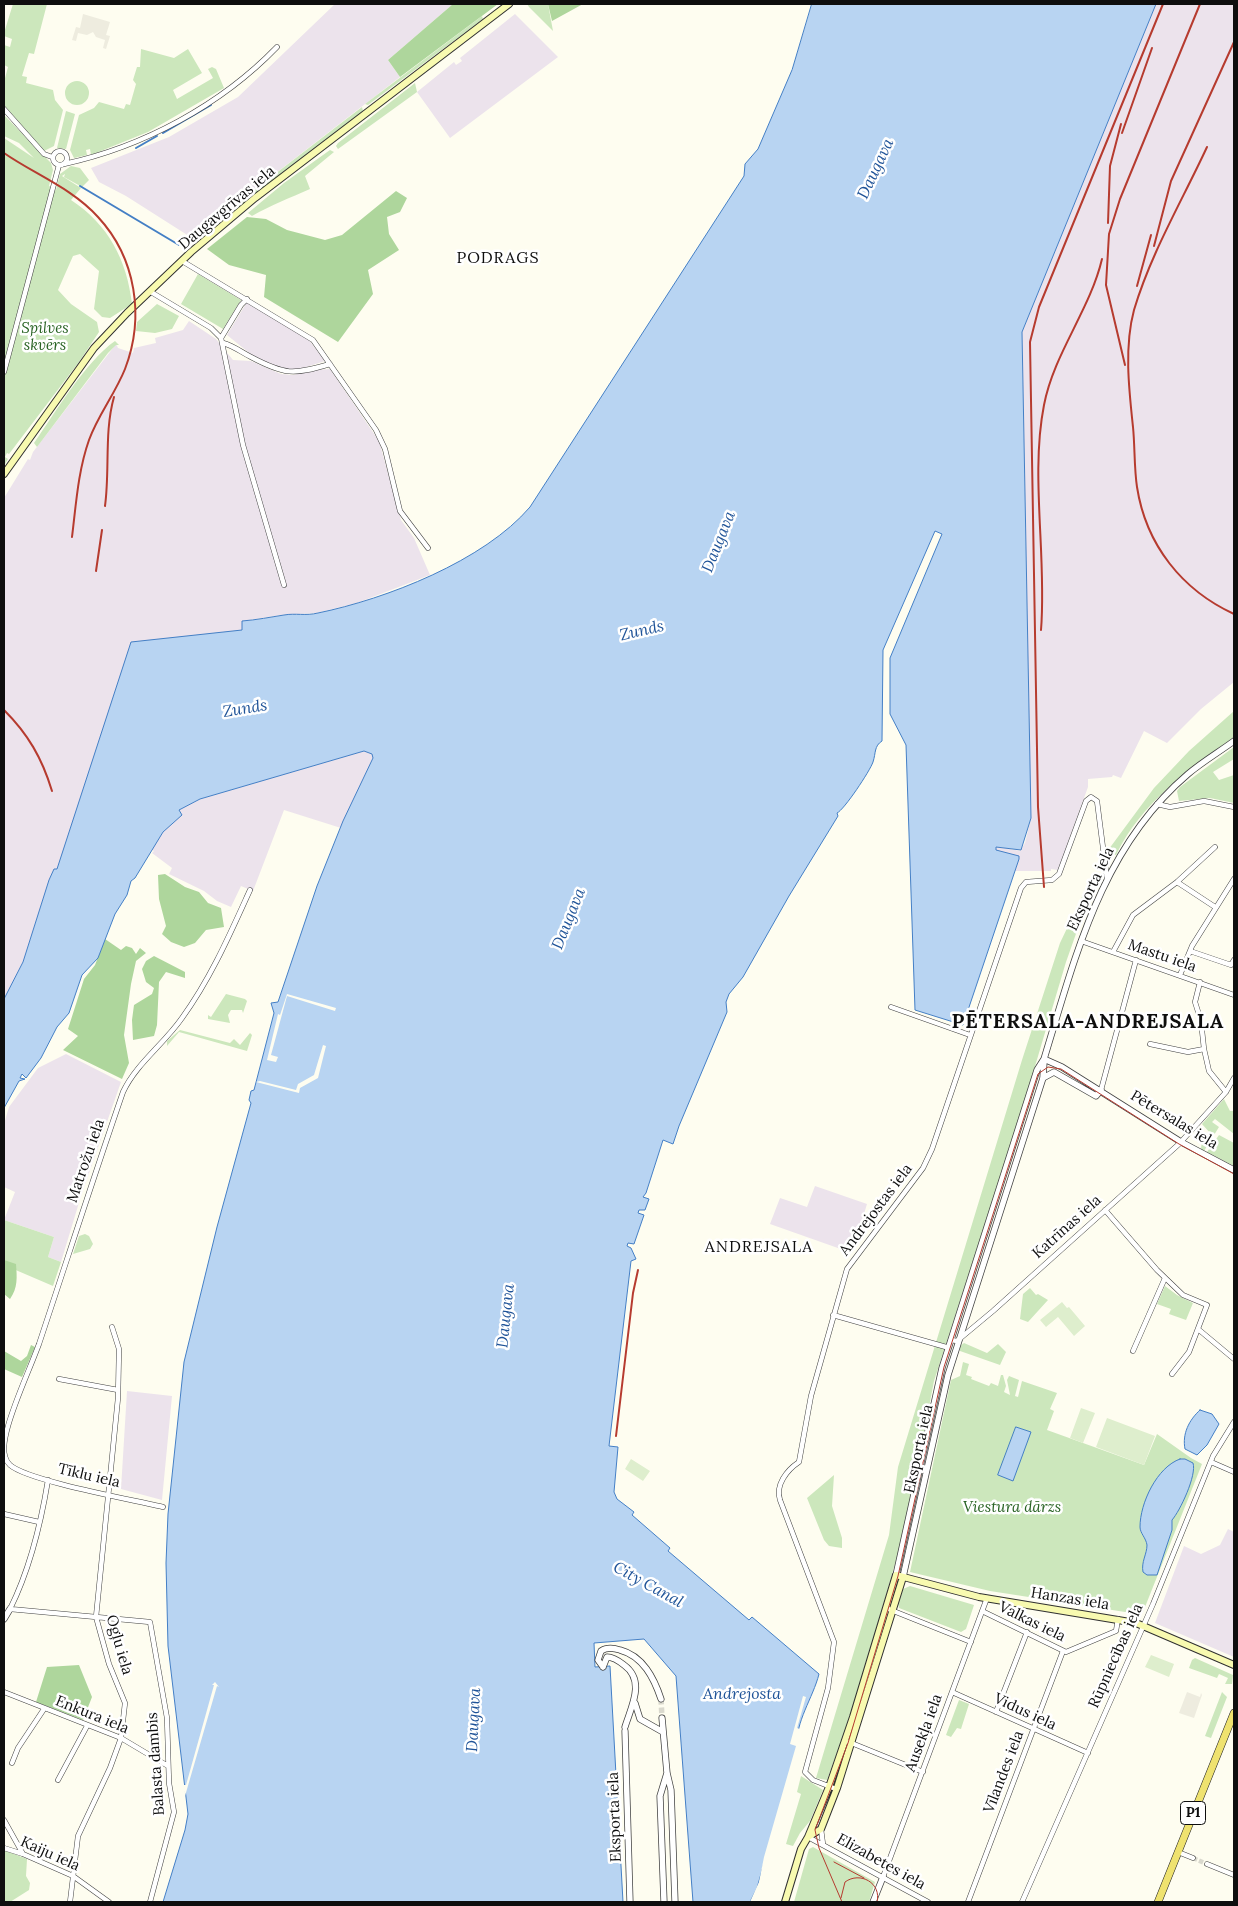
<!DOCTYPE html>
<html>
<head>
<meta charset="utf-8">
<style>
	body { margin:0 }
	#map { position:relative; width:1238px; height:1906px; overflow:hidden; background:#fefdf0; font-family:Lora,serif }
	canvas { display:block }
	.frame { position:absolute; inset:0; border:5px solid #0e0e0e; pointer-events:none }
</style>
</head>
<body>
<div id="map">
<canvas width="1238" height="1906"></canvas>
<div class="frame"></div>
</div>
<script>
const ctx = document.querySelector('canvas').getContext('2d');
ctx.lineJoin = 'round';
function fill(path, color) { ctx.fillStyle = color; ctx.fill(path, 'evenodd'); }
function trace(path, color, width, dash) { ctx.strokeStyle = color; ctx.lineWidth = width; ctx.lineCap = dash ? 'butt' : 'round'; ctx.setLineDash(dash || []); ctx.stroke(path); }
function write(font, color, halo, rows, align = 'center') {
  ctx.font = font + ' Lora,serif'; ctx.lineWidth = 5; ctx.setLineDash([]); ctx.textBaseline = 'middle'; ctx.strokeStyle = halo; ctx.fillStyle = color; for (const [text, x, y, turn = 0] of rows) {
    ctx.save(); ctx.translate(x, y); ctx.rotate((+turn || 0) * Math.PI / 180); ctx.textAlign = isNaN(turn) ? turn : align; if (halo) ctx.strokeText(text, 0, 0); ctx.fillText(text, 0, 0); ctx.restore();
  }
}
fill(new Path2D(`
	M335,4H453L388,60L400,77L192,238L126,196L99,182L91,168L169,137L238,97Z
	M1156,4H1234V682L1201,709L1167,743L1144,731L1121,778L1113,775L1112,777L1088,779V787L1058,870L1051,869V871H1015L1017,866L995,850L996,846L1020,851L1025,843L1031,818L1022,332Z
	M515,14L558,57L450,138L417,92L454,62L456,65L462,61L460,58Z
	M247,302L309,340L325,361L294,371L281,370L253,356L227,335Z
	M189,321L216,339L233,360L251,361L281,374L293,375L314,370L330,369L379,441L401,520L414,538L430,575L357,603L317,613L282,615L243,621V630L49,881L23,962L4,999V498L28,459L30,460L33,452L116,344L118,348L133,353L134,348L156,343L155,338L183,330Z
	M364,751L373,754V758L341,828L284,810L253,891L241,886L231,907L217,901L204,891L169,874L172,868L152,853L154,851L151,849L179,810L200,799Z
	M66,1054L121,1082L81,1196L61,1262L48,1257L54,1237L4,1220L15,1192L4,1187V1124L9,1107L38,1068Z
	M815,1186L867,1204L852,1253L770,1224L780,1198L807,1207Z
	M127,1391L172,1396L162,1500L121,1489Z
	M1228,1529L1234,1532V1657L1155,1623L1184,1546L1201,1554L1220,1545Z`), '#ece3ec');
fill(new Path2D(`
	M13,4H47L34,54L29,53L22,76L27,77L26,83L53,90L55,100L63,110L54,146L44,151L4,105V82L8,67L4,65V45L10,47L12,39L4,36V33Z
	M527,4H548L553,31L529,7Z
	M482,16L483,19L368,105L365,104Z
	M141,49L174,58L188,49L202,73L173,90L177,99L213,78L208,69L212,67L216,69L224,88L148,132L91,155L90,149L86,150L87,155L74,158L70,150L79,115L94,108L99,102L124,109L126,104L130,105L136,84L133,80L137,67H140Z
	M65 93a12 12 0 1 1 24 0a12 12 0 1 1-24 0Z
	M415,83L417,92L338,149L336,146L338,143Z
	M362,107L363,111L199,238H192Z
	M66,111L75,114L66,149L57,148Z
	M4,115L51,163L53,170L49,186L56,190L60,174L71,166L80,168L89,180L82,187L64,177L65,174L62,176L81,188L71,200C108,224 127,260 132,304L110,318L102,317L94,309L99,271L80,254L73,256L58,290L71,304L97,322L99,332L79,362L9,454L7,453L5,457L8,459L4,466V138L34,158L19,143L4,136Z
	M330,150L334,152L305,176L310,189C290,198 271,205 252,216L248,213L284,183Z
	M198,274L241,300L223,329L181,304Z
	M157,304L179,316L172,329L155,333L136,331L137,322Z
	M115,341L119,345H116L108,353L37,447L34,443C55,413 86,361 115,341Z
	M1234,711V737C1189,769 1141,803 1116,855L1106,853L1154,788L1189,751Z
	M1234,747V759L1213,772L1219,780L1234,775V803L1210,798L1179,801L1177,791L1180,787Z
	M1090,880H1095L1066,962L1022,1110L934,1381L906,1526L852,1712L827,1780L816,1778L889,1535L898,1467L1022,1060L1060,943Z
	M226,994L245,999L247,1001L243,1013L242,1010H231L228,1015L230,1023L208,1019V1015L211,1017Z
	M180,1030L230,1043L234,1039L240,1045L250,1033L252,1035L247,1051L179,1032L167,1046V1041Z
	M1224,1099L1230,1111H1234V1134L1215,1119L1212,1122L1219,1127L1204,1151L1201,1149L1202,1140L1197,1138L1200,1135L1207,1139L1211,1134L1202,1124Z
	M1219,1135L1234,1143V1166L1207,1152Z
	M4,1220L54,1237L48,1257L61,1262L53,1286L4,1265Z
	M85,1234L89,1236L93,1244L90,1249L73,1254L79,1236Z
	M1165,1286L1177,1295L1193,1303L1186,1320L1169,1314L1171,1309L1157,1304Z
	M1030,1288L1036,1295L1038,1294L1048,1300L1028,1322L1020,1319L1023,1294Z
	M964,1343L987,1353L998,1344L1006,1352L1000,1365L960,1351V1346Z
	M963,1362L969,1364L966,1375L972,1377L971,1379L989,1386L991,1383L998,1386L1001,1375H1003L1006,1386L1004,1392L1010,1395L1007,1380L1009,1376L1019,1380L1015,1396L1018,1397L1022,1381L1057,1393L1050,1409L1054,1411L1047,1430L1144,1465L1157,1434L1191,1458L1202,1464L1143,1612L1138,1614L990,1591L910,1572L951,1380L960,1376Z
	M834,1475L832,1506L842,1538V1548L829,1546L824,1540L807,1498Z
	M910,1586L974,1605L966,1629L961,1632L899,1608L898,1604L903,1589Z
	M1195,1658L1233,1675L1232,1684H1225L1228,1678L1219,1674L1217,1678L1189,1668L1192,1660Z
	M1222,1692L1227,1697L1211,1738L1205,1736Z
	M959,1700L969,1704L961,1729L957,1728L951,1737L946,1735Z
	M801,1776L823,1790L810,1821L800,1833L793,1846L786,1844L801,1794L797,1792Z
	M813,1847L875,1882L869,1902H794L809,1849Z
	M4,1850L27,1859L26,1876L30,1883L29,1890L10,1902H4Z`), '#cce7bc');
fill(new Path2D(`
	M453,4H498L400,77L388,60Z
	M548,4H583L552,21Z
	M396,191L407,198L400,212L387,217L389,234L399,250L368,270L373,294L338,342L264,297L266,275L229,265L207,249L247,217L266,219L287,230L325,240L342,235Z
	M165,874L185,887L199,892L208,903L221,908L224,927L206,930L195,943L184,947L171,942L162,934L166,926L159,899L158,875Z
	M105,939L121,950L126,946L132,948L136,954L140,948L146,953L136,961L131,984L124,1035L129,1063L122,1079L63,1050L78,1036L68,1029L84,979L95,965Z
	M154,956L185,972V978L166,972L159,982L157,1025L154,1036L133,1040L132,1020L134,1005L152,994L154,988L146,982L142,969L146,961Z
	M4,1260L16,1264C17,1277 18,1288 10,1299L4,1294Z
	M31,1345L35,1347L22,1377L4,1369V1351L21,1361L27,1356Z
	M79,1665L92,1697L83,1720L36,1702L47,1667Z`), '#aed69c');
fill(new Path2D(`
	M1062,1302L1067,1308L1069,1307L1085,1326L1074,1336L1058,1317L1046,1327L1040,1320Z
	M1081,1408L1095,1413L1083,1443L1070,1438Z
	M1107,1418L1155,1436L1144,1465L1096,1447Z
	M631,1459L650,1471L643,1481L625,1469Z
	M1151,1655L1174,1664L1169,1677L1145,1667Z`), '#deeecd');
fill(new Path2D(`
	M83,14L110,22L106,35L110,36L106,49L103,48L105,40L96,37L93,32L87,35L78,33L76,41L72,40L76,27L80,28Z
	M1187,1692L1200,1697L1201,1693L1202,1695L1194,1718L1179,1713Z`), '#eeecdf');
const water = new Path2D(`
	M812,4H1156L1022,332L1031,818L1021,850L996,847V850L1019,856V859L963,1025L915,1010L906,745L890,714V658L942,534L935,531L883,650L882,741C874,746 876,753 873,762C870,771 844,810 837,813L838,816L789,896L743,977L729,994L726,1002L727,1012L679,1126L673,1144L663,1140L646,1193L643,1197L649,1199L645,1210H639L638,1213L644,1215L634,1244L628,1243L627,1246L631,1248L636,1259L631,1261L609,1446L618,1447L614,1492L617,1499L634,1512L632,1515L670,1548L668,1551L749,1620L752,1617L819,1674C813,1698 795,1722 797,1747L757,1888L750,1902H693L676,1676L644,1639L594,1643L595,1667L610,1666L623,1902H163L185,1830L188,1814L168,1646L166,1563L168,1514L184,1362L217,1227L251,1103L249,1100L251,1091L254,1090L274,1013L271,1003L278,1002L317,886L343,821L373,758L372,754L364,751L200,799L179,810L182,815L163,832L135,878L131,881L127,895L115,914L98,958L82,975L69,1013L57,1027L41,1058L26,1078L22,1074L20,1078L25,1079L19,1081L4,1108V999L23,962L49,880L54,869H57L131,642L242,630V621C256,620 271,617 284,615C295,613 306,616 318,613C386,599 484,561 530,507L744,176L745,164L758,149L792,70Z
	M1200,1410L1212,1414L1219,1424L1207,1445L1197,1455L1185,1449C1182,1434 1189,1420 1200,1410Z
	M1016,1427L1031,1432L1013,1481L998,1475Z
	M1180,1459H1185L1193,1463C1197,1475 1180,1511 1172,1520V1530L1157,1575H1147L1143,1572C1141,1562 1147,1554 1147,1545C1146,1538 1140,1533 1140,1527C1140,1503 1157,1467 1180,1459Z`);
fill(water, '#b8d4f2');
trace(water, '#447fc5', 1);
fill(new Path2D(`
	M287,994L336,1008L335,1011L287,996L271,1055L278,1057L276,1062L267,1060L278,1014L280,1015Z
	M323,1045L326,1046L318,1078L300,1088L299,1093L256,1082L260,1081L296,1090L298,1084L314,1075Z
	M215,1682L219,1687L217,1686L185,1796L183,1785H186L214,1685H212Z
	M803,1696L806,1697L797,1728L802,1730L799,1738L800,1747L758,1890L753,1902H750L759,1882L764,1857L796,1746L790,1744Z`), '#fefdf0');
trace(new Path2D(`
	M163,133L211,105
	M136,148L157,136
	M80,186L179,245`), '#447fc5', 2);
trace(new Path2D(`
	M1193,1858L1207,1864`), '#dad9ce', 4.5, [4.5, 2]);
trace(new Path2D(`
	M661,1699L662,1718`), '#dad9ce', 5.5, [5.5, 3]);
const minor = new Path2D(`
	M4,109L44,154L52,157
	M53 158a7 7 0 1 1 14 0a7 7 0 1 1-14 0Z
	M64,164C143,147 221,105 277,47
	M182,261L313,340L376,430L385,449L400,511L428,548
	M151,292L211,328L221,338L243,445L284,585
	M221,338L241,305L247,299
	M223,343C234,346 241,352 251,357C285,375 293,375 330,364
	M4,372L59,165
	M1157,804L1170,807L1204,801L1234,807
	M1177,882L1215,907
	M1081,941L1234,995
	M1190,951L1231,965L1234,960
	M1113,952L1133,915L1177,882L1215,847
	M1180,975L1192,946L1234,879
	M1200,982L1195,1002L1201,1021L1204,1049L1209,1071L1226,1092
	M891,1007L970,1035
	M1150,1044L1188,1052L1204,1049
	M1101,1090L1136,960
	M1105,1210L1157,1270L1183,1295L1207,1305L1189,1352L1172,1374
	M833,1315L946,1347
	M1198,1329L1234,1359
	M951,1340L957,1341L993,1311L1179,1144L1226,1092L1234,1078
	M1133,1351L1165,1278
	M59,1379L118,1390
	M1211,1462L1234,1472
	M48,1480C41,1523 30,1569 10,1609L150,1622L167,1718L169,1783L174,1812L150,1902
	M163,1507C134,1500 28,1481 10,1465C0,1456 5,1437 8,1426C16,1398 29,1371 39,1344C67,1260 94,1176 123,1092C136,1064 164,1044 182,1018C211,978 230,934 250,890
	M4,1514L39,1522
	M886,1608L971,1642
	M982,1611L1066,1652L1116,1631L1118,1619
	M4,1692L121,1738L168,1766
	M952,1692L1088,1753
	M996,1712L1027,1632
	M849,1742L923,1772
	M12,1763L18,1748L44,1709
	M58,1780L87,1726
	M836,1789L813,1780L805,1772L828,1688L834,1642L780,1500C775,1485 787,1470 799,1462L811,1396L847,1269L923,1168L932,1149L1021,888L1026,882L1052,880L1059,874L1086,801L1091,797L1097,801L1107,879
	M4,1820L23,1854
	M821,1829L823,1844
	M808,1837L928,1902
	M4,1848L23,1854L73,1876L109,1902
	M1178,1852L1193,1858
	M1207,1864L1234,1875
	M883,1877L987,1598
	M70,1902L78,1836L110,1768L121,1738L125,1703L109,1664L96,1617L118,1398L119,1349L112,1327
	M968,1902L1063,1651
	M1022,1902L1153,1604L1213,1456L1234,1422`);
const tertiary = new Path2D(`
	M1044,1059L1062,1067L1181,1142L1234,1170
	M1043,1078L1054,1072L1096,1096L1101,1090
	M896,1575L942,1368L1037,1070L1044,1059C1076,955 1101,848 1188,774C1202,762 1219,752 1234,741
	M903,1577L948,1375L1043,1078L1044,1061
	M4,1619L10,1609
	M603,1667L598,1660L601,1651C607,1647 614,1648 620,1650C643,1656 654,1678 661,1699
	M603,1667L607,1657C613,1657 619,1661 624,1665C646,1681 631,1707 625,1727
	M635,1703L640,1719L663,1732
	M662,1718L667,1773L671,1790L675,1902
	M625,1731L630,1902
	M664,1902L660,1796L667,1773
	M873,1902L883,1877`);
const secondary = new Path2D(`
	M4,474L94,348L127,313L191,252L255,198L509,4
	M808,1837L829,1787L853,1717L896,1575L979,1597L1136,1623L1234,1665
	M785,1902L801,1849L808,1837L821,1829L837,1788L903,1577`);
const primary = new Path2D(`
	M1158,1902L1234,1713`);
trace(minor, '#414141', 5.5);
trace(tertiary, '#414141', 7);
trace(secondary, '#303030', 8);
trace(primary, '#1f1f1f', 8);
trace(minor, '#fff', 4.5);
trace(tertiary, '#fff', 5.5);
trace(secondary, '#f8fab0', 6);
trace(primary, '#efe26f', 7);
trace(new Path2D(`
	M834,1862L864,1878
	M841,1898L845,1882C860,1871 882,1883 877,1902
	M842,1902L819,1848L815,1830L848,1743L898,1576L944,1367L1038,1074L1048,1067L1061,1069L1179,1144L1234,1174`), '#b63b2f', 1);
trace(new Path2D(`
	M1122,133L1152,48
	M1207,147C1182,201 1151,253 1134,310C1124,347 1129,390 1133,427C1135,447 1134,467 1137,487C1146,545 1182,590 1234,614
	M4,153C34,174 72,188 98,217C136,258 145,317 125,369C115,394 98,415 89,440C78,471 76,505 72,537
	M1108,223L1110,166L1121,124
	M1154,246L1171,181L1234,42
	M1137,286L1151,235
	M1125,365L1106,285L1109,234L1120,199L1200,4
	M105,506C110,470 104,432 114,397
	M96,571L102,530
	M1041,630C1047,557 1030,476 1044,405C1054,353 1090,310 1102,259
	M4,710C28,734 42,758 52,791
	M1044,887L1038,807L1030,342L1039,307L1163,4
	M616,1436L633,1293L638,1270`), '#b63b2f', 2);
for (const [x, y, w] of [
	[1193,1813,25]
]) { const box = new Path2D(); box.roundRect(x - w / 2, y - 11.5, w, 23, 4); ctx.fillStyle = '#fff'; ctx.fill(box); trace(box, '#0e0e0e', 1); }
write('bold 14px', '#0e0e0e', null, [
	["P1",1193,1813]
]);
write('15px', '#0e0e0e', '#fff', [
	["Daugavgrīvas iela",227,208,-40],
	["Eksporta iela",1091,889,-65],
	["Mastu iela",1162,956,19],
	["Pētersalas iela",1174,1120,31],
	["Matrožu iela",86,1161,-71],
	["Andrejostas iela",876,1210,-53],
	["Katrīnas iela",1067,1227,-42],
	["Eksporta iela",919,1449,-78],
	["Tīklu iela",89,1476,13],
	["Hanzas iela",1070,1599,9],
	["Valkas iela",1032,1622,26],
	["Ogļu iela",119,1645,74],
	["Rūpniecības iela",1116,1656,-66],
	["Vidus iela",1025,1712,25],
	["Enkura iela",92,1715,22],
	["Ausekļa iela",924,1733,-70],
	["Balasta dambis",156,1764,-94],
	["Vīlandes iela",1004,1772,-69],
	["Eksporta iela",615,1817,-92],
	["Kaiju iela",50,1854,24],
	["Elizabetes iela",881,1862,29]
]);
write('italic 15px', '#276222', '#fff', [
	["Spilves",45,329],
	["skvērs",45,346],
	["Viestura dārzs",1012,1508]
]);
write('italic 16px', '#1f5398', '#fff', [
	["Daugava",876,169,-65],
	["Daugava",719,542,-68],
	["Zunds",642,631,-13],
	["Zunds",245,709,-9],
	["Daugava",569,919,-68],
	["Daugava",506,1316,-84],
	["City Canal",648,1585,29],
	["Andrejosta",742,1694],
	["Daugava",474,1720,-87]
]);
ctx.letterSpacing = '1px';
write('16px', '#0e0e0e', '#fff', [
	["PODRAGS",498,258],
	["ANDREJSALA",759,1247]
]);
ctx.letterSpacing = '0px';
ctx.letterSpacing = '1px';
write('bold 20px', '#0e0e0e', '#fff', [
	["PĒTERSALA-ANDREJSALA",1088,1022]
]);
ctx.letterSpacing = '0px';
</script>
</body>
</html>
